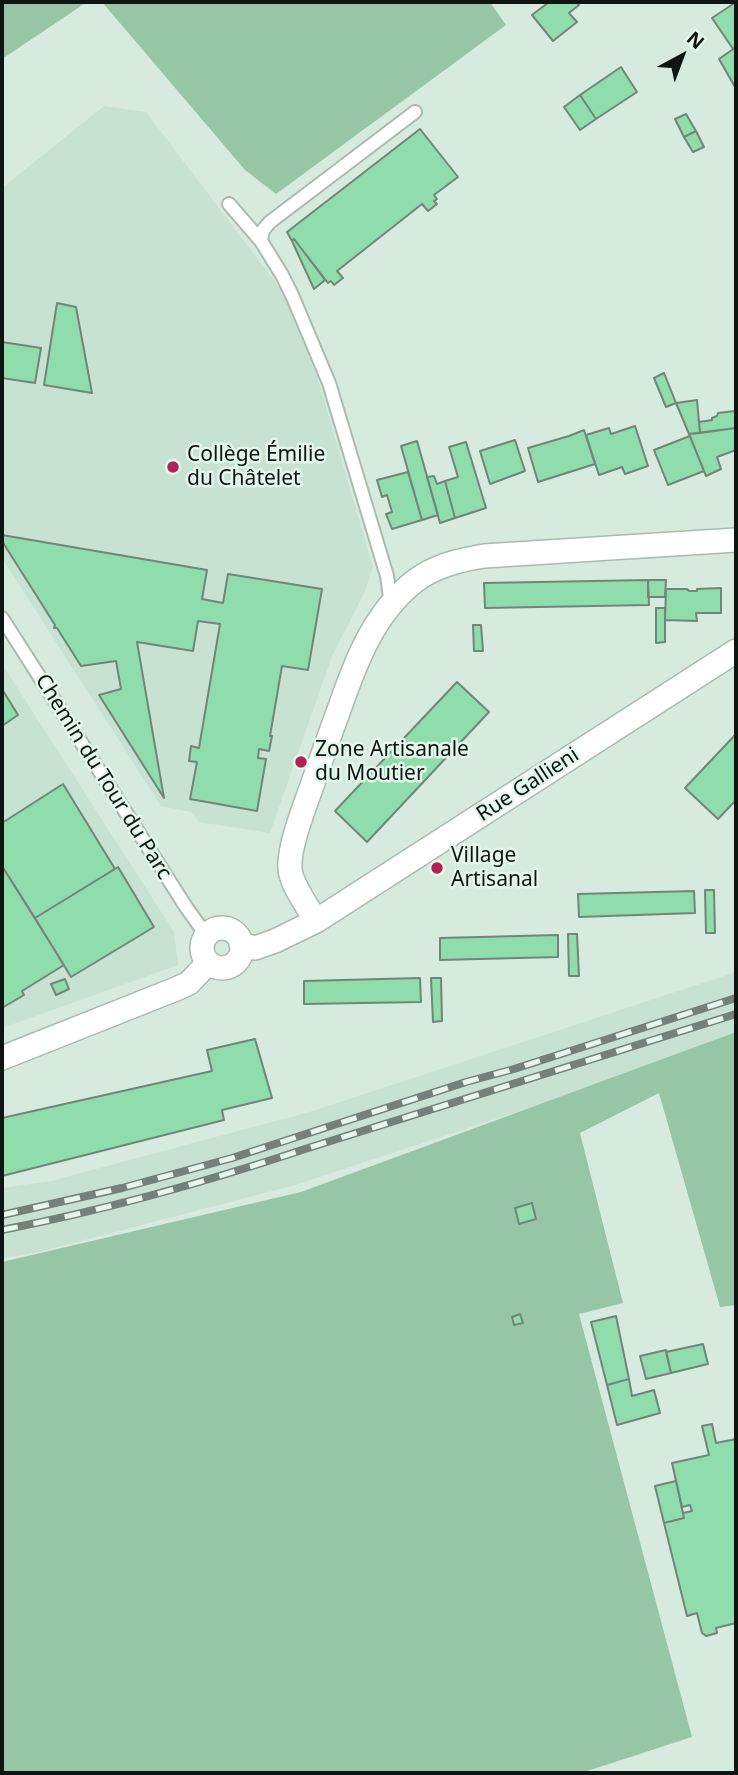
<!DOCTYPE html>
<html>
<head>
<meta charset="utf-8">
<style>
	body { margin:0 }
	#map { position:relative; width:738px; height:1775px; overflow:hidden; background:#d6eadd; font-family:"Noto Sans",sans-serif }
	canvas { display:block }
	.frame { position:absolute; inset:0; border:4px solid #0f1612; pointer-events:none }
	.north { position:absolute; left:647px; top:21px; width:70px; height:70px; -webkit-text-stroke:5px #e3f7ea; paint-order:stroke; rotate:41deg; font-size:19px; font-weight:700; line-height:28px; text-align:center; color:#0f1612 }
	.north::after { content:''; display:block; margin:auto; width:24px; height:32px; background:#0f1612; clip-path:polygon(50% 0,100% 100%,50% 72%,0 100%) }
</style>
</head>
<body>
<div id="map">
<canvas width="738" height="1775"></canvas>
<div class="frame"></div>
<div class="north">N</div>
</div>
<script>
const ctx = document.querySelector('canvas').getContext('2d');
ctx.lineJoin = 'round';
function fill(path, color) { ctx.fillStyle = color; ctx.fill(path, 'evenodd'); }
function trace(path, color, width, dash) { ctx.strokeStyle = color; ctx.lineWidth = width; ctx.lineCap = dash ? 'butt' : 'round'; ctx.setLineDash(dash || []); ctx.stroke(path); }
function write(font, color, halo, rows, align = 'center') {
  ctx.font = font + ' "Noto Sans",sans-serif'; ctx.lineWidth = 5; ctx.setLineDash([]); ctx.textBaseline = 'middle'; ctx.strokeStyle = halo; ctx.fillStyle = color; for (const [text, x, y, turn = 0] of rows) {
    ctx.save(); ctx.translate(x, y); ctx.rotate((+turn || 0) * Math.PI / 180); ctx.textAlign = isNaN(turn) ? turn : align; if (halo) ctx.strokeText(text, 0, 0); ctx.fillText(text, 0, 0); ctx.restore();
  }
}
fill(new Path2D(`
	M104,106L146,112L282,291L317,376L373,567L364,593L332,656L270,833L199,822L191,812L161,806L2,558V188Z
	M2,664L174,932L178,965L2,1028Z
	M736,972V1040L295,1185L31,1254L2,1258V1188L51,1181L313,1111Z`), '#c7e2d0');
fill(new Path2D(`
	M2,2H87L2,59Z
	M102,2H490L506,25L276,194L245,170Z
	M736,1032V1305L720,1307L659,1093L580,1133L623,1303L579,1314L692,1737L581,1773H2V1262L301,1192Z`), '#97c6a7');
const building = new Path2D(`
	M549,2H577L579,5L569,13L577,22L553,41L532,15Z
	M736,2V47L733,49L712,18Z
	M736,47V86L735,87L719,59Z
	M621,67L637,92L596,119L580,95Z
	M580,95L596,119L580,130L564,107Z
	M686,114L696,131L684,137L675,119Z
	M420,129L458,177L434,195L437,199L434,201L437,204L428,211L422,204L337,271L343,278L334,285L331,281L328,283L294,239L292,241L287,232Z
	M696,131L704,147L693,152L684,137Z
	M294,239L325,280L314,289L292,241Z
	M57,303L76,307L92,393L44,385Z
	M2,342L41,348L35,383L2,378Z
	M664,373L676,403L666,407L654,378Z
	M697,400L700,433L689,434L676,403Z
	M735,411L736,428L700,433L699,422L712,420V418L717,416L718,413Z
	M635,426L648,466L625,474L622,467L599,475L586,435L609,428L611,434Z
	M736,428V450L717,457L721,469L706,476L689,434Z
	M584,430L595,464L538,482L528,448L569,436Z
	M690,436L704,471L668,485L654,450Z
	M515,440L525,471L490,484L480,451Z
	M417,441L438,515L422,520L401,446Z
	M466,442L486,508L455,518L445,481L458,477L449,447Z
	M408,472L422,520L392,529L386,514L392,512L387,495L382,497L377,480Z
	M434,476L437,484L445,481L455,518L440,523L427,477Z
	M2,535L207,570L202,599L223,603L228,574L322,589L308,670L282,666L270,736H272L269,751L259,749L258,758L266,759L257,811L190,799L197,762L189,761L191,746L199,748L220,624L198,621L193,651L137,642L164,798L99,695L121,689L116,661L81,666L57,628H54L55,625L2,541Z
	M648,580L649,605L485,608L484,583Z
	M648,580H666L665,597H648Z
	M721,588V613H696L697,621L665,620L666,589H687L689,591H697V589Z
	M656,608H665V642L656,643Z
	M473,625H481L483,651H474Z
	M457,682L489,712L367,842L335,811Z
	M2,689L18,715L2,726Z
	M736,734V800L718,819L685,788Z
	M63,784L115,869L35,918L2,866V823Z
	M2,866L64,965L22,991L24,995L2,1008Z
	M118,867L154,927L71,977L35,918Z
	M705,890H714L715,933H706Z
	M694,891L695,913L579,917L578,894Z
	M568,934H577L579,976H569Z
	M558,935V957L440,960V938Z
	M420,978L421,1002L304,1004V981Z
	M431,978H441L442,1021L433,1022Z
	M65,979L69,989L56,995L51,984Z
	M255,1039L272,1098L222,1110L224,1120L2,1176V1118L212,1071L207,1050Z
	M532,1203L536,1219L519,1224L515,1208Z
	M520,1314L523,1323L514,1325L512,1317Z
	M616,1316L629,1379L607,1385L591,1322Z
	M703,1344L708,1364L671,1373L666,1352Z
	M666,1350L671,1373L646,1379L640,1356Z
	M629,1379L632,1396L654,1390L660,1413L617,1425L607,1385Z
	M712,1424L716,1443L736,1439V1623L716,1628L717,1633L706,1636L702,1633L697,1613L687,1616L664,1523L684,1518L683,1513L692,1511L690,1505L682,1507L672,1463L709,1455L702,1426Z
	M676,1481L684,1518L664,1523L655,1486Z`);
fill(building, '#8fddac');
trace(building, '#738579', 2);
const lane = new Path2D(`
	M229,204L261,241L282,275L292,295L329,383L387,576L390,597L389,604
	M261,241L263,230L270,222L415,112
	M2,618L186,907L206,935`);
const street = new Path2D(`
	M316,921C308,907 291,884 290,869C288,846 307,801 315,777C323,754 331,731 340,707C356,661 374,613 415,581C435,566 459,560 484,556L736,540
	M202 948a20 20 0 1 1 40 0a20 20 0 1 1-40 0Z
	M241,944L255,948L275,941L316,921L736,651
	M2,1058L176,989L189,983L208,963`);
trace(lane, '#a9bbaf', 16);
trace(street, '#a9bbaf', 26);
trace(lane, '#fff', 12);
trace(street, '#fff', 23);
const rail = new Path2D(`
	M2,1215L122,1188L232,1158L466,1082L514,1069L736,998
	M2,1230C105,1210 206,1182 305,1149L736,1014`);
trace(rail, '#738178', 8);
trace(rail, '#e3f7ea', 5, [16]);
for (const [x, y, r, color] of [
	[173,467,7,"#b12154"],
	[301,762,7,"#b12154"],
	[437,868,7,"#b12154"]
]) { const dot = new Path2D(); dot.arc(x, y, r, 0, 2 * Math.PI); ctx.fillStyle = color; ctx.fill(dot); trace(dot, '#e3f7ea', 2.5); }
write('21px', '#0f1612', '#e3f7ea', [
	["Collège Émilie",187,455],
	["du Châtelet",187,479],
	["Zone Artisanale",315,750],
	["du Moutier",315,774],
	["Village",451,856],
	["Artisanal",451,880]
], 'left');
write('21px', '#0f1612', '#e3f7ea', [
	["Chemin du Tour du Parc",103,777,58],
	["Rue Gallieni",528,785,-33]
]);
</script>
</body>
</html>
